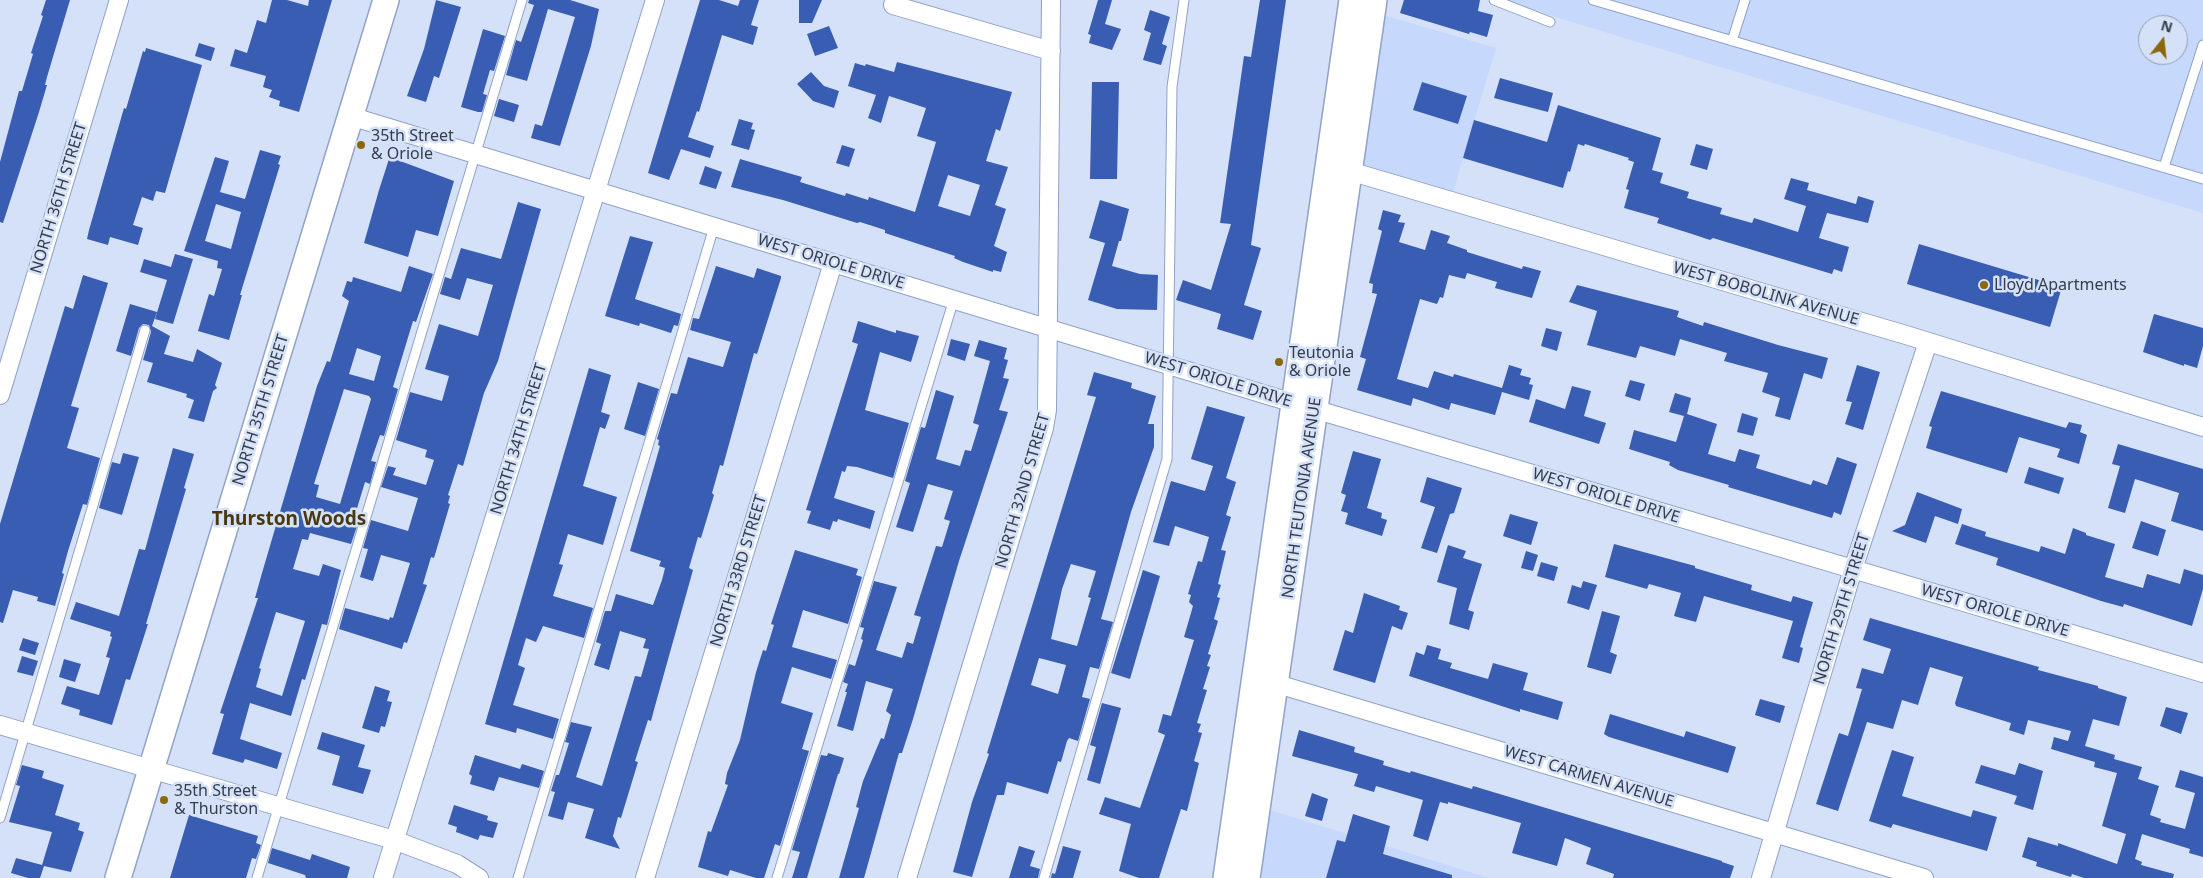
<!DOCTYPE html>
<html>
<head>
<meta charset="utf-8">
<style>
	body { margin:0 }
	#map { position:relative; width:2203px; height:878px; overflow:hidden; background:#d5e1f8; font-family:"Noto Sans",sans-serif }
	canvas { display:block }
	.north { position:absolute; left:2138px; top:15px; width:50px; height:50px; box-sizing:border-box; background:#d5e1f8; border:1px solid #959fb3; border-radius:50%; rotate:16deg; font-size:14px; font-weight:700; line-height:20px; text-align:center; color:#353d4c }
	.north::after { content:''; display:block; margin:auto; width:18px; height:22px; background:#8b6808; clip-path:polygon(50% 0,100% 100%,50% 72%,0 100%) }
</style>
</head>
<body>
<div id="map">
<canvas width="2203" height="878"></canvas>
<div class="north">N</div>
</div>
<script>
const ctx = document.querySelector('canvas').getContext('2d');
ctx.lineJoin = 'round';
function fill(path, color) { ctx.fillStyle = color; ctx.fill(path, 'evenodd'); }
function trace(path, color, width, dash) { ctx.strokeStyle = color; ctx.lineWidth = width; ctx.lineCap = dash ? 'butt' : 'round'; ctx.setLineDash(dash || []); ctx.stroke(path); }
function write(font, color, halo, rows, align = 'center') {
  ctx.font = font + ' "Noto Sans",sans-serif'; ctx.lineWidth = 5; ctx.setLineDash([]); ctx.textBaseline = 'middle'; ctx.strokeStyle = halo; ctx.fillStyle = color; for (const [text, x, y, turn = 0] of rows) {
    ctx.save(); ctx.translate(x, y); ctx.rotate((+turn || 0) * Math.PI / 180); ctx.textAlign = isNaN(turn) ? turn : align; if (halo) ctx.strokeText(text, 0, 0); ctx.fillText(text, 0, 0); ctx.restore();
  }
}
fill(new Path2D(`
	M1500,0H2203V213L1575,23ZM2148,25H2178V55H2148Z
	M1373,12L1496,48L1452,196L1351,171Z
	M1257,806L1489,878H1247Z`), '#c6d8fb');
fill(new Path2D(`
	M46,0H70L47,77L45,85H47L39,112L3,223L0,222V162L19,91H22L33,54L31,53L43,16L41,15Z
	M272,0H287L308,6L309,0H332L299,112L279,106L280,101L269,97L272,90L263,87L266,76L230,66L235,49L247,53L257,20L266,23Z
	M436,0L461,7L439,78L434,76L426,102L407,96L424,49Z
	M529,0H570L599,9L591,46L560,146L531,138L535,124L542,126L575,17L548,9L527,81L506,75L516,40L521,42L534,5L528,3Z
	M700,0H719L738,6L740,0H759L751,25L758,27L753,45L722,35L699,112L697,111L688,137L714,146L710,158L681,149L669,180L648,173Z
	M799,0H822L812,23H799Z
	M1098,0H1112L1105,24L1121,29L1112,50L1089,43L1091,35L1088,34Z
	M1260,0H1286L1251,245L1261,248L1244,305L1262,311L1253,340L1217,329L1221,314L1176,300L1183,280L1211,290L1231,224L1220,223L1244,56L1251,57Z
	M1404,0H1480L1478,11L1493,15L1487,37L1470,32L1469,34L1400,13Z
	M1150,10L1170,17L1162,44L1167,46L1161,65L1143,60L1151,33L1144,30Z
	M829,26L838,48L815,56L807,34Z
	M483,29L505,36L494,71L490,70L483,94L487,95L482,112H478L461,107Z
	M199,43L215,48L211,61L195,56Z
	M146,48L202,65L165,193L156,191L153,201L142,197L133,225L143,228L138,245L110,237L108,245L87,239L89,230L124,108L126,109L143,51L145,52Z
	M897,62L1012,92L1000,131L996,129L986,161L1008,167L995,205L1006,209L994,246L1007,252L1001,272L993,270V272L963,262L954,258L955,256L885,233V230L860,222L857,223L783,200L731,187L740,159L802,177L800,182L845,196L846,193L868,200L869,197L915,212L936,142L917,136L926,108L889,96L881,123L868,118L876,95L848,86L855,63L865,66L866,64L894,72ZM948,175L980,185L970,216L938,206Z
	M811,72L824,86L839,91L834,108L813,101L797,84Z
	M1500,78L1553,93L1548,112L1494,98Z
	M1092,82H1119L1117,179H1090Z
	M1422,82L1467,96L1458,124L1413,110Z
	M499,99L519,105L514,122L494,116Z
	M1558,105L1661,138L1652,170L1663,173L1660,183L1689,192L1687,198L1722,208L1720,214L1752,223L1754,218L1798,232L1806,206L1784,199L1791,178L1809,183L1807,190L1856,204L1858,196L1874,201L1868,223L1827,213L1819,238L1849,247L1842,272L1834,269L1832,274L1713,238L1710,240L1692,234L1657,223L1659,218L1624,208L1629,190L1626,189L1634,162L1628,160L1629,158L1585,144L1584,146L1578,144L1570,172L1568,171L1563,188L1463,158L1474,120L1547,142Z
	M739,119L753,123L751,129L755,130L749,150L731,145Z
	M1696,144L1713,149L1707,170L1690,165Z
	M842,145L855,149L849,167L836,163Z
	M260,150L281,156L278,164L280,165L240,295H242L229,340L198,331L209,294L214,296L222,269L217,268L218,261L184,251L215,157L229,161L220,192L245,199ZM216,204L241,212L231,249L205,241Z
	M392,158L454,181L438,236L416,230L408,257L364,243L379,190L389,159Z
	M705,166L722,172L716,189L699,184Z
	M1100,200L1129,209L1121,241H1119L1112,266L1140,274L1158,275L1157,310L1117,309L1088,300L1105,243L1089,238Z
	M518,202L541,209L498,361L484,393L463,466L458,464L448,495L450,496L448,503L450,504L434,558L431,557L423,584L427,585L407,643L404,642L402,649L339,629L345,608L389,620L390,617L393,618L410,563L381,555L373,581L360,577L368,549L363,548L371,520L408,531L418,498L381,487L388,466L396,468L393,475L426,485L434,460L425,457L427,450L396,440L410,392L442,401L449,376L425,369L439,324L478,336L493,285L467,278L460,300L440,294L445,277L451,279L461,248L501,259Z
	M1383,210L1401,215L1398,222L1405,223L1399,242L1425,250L1431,230L1450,236L1447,243L1467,250V252L1522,269L1523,266L1541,271L1532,298L1495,288L1497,282L1467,273L1465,279L1449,275L1443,298L1440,297L1437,304L1420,299L1397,379L1428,388L1434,371L1453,377L1454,374L1502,388L1509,365L1522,369L1520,375L1531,378L1529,384L1533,385L1529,400L1502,392L1495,415L1451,403L1449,410L1413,398L1411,406L1357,390L1366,359L1360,357L1377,294L1372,293L1373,284L1369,283L1382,231L1378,229Z
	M630,236L653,242L635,299L681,314L678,326L674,325L671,333L640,323L639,326L605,316Z
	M1919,244L2062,287L2050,327L1907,284Z
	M175,254L193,259L173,324L155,319L167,280L140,272L144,259L171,267Z
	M409,266L433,274L416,322L413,321L393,387L398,389L384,436L380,435L371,461L376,462L370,484L365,482L355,515L360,517L351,544L310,533L308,540L302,539L293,569L319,576L323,564L341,570L327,625L322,624L305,680L302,679L291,716L250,703L240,739L282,753L277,769L245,759L243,763L212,754L224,714L220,713L258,598H255L262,573L317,386L327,361L330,362L349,301L342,296L347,281L352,282L353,277L401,292ZM357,348L381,356L374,381L349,374ZM344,389L369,396L371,399L340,504L316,497L319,485L314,484ZM276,612L305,621L282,696L256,687L261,669L259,668Z
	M716,266L754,278L757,268L781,276V278L757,354L754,353L723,466L720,465L712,493L714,495L701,538L698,537L689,568L693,570L655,706L651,721L648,720L635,761L638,762L621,818L618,817L613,836L620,849L585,838L594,809L568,802L563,820L548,816L555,792L551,791L556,775H559L560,772L569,743L565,742L571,722L592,727L576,777L602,786L635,676L641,677L649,649L643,648L646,639L620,631L609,670L594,665L601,644L596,642L605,611H611L616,594L653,605L662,580L665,568L659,566L661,561L630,551L660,446L658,445L659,440L657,439L671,393L677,394L688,357L723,367L731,342L690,330L693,318L699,319Z
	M83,275L108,283L71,406L79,408L67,448L100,458L87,505L83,504L68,551L62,573L64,574L55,606L37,601L38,597L13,590L3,623L0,622V524L65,306L73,309Z
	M1577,285L1679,311L1677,317L1703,326L1704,322L1778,345L1828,358L1822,379L1804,373L1790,420L1775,416L1780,398L1762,392L1768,373L1724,361L1727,353L1680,339L1675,356L1640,346L1636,358L1587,345L1597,311L1569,302Z
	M130,304L157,312L152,326L170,336L164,354L193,362L197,349L222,363L215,385L217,388L213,391L204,422L188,418L194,400L186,397L187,394L147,382L153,363L143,360L151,332L149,325L143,324L139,328L131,356L116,351Z
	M2154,314L2203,328V346L2197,368L2184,364V366L2143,352Z
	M858,321L896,333V330L919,336L911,362L880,352L865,410L909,423L893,478L857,467L847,466L845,472L842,471L834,498L875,511L870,529L838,519L837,522L833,521L830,530L807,523L811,511L806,510L858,344L852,342Z
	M1546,328L1562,332L1557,351L1541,346Z
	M951,339L970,344L965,361L947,355Z
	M979,340L1007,348L1004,359L1008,360L1003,378L1009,379L999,410L1008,412L959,561L913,719L902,753H899L864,878H839L859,808L856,807L863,781L881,738L884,739L891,715L886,711L893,689L866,681L853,731L837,726L847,692H845L848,684L843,682L849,664L855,666L863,640L861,639L864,628L860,627L874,581L897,587L876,650L902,658L907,642L913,644L921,617L914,615L936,546L942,547L950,521L944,519L953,491L928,484L913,532L896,527L910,483L905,481L921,427L925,428L936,390L954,396L936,459L960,466L965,450L971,451L979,425L973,423L990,361L974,356Z
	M1857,365L1880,372L1863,430L1845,424L1852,402L1846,401Z
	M589,368L611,375L601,412L610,415L605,429L600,427L583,486L617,497L603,545L568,534L559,564L563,565L553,596L593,608L584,638L543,626L536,642L526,638L518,665L525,668L513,705L559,719L553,739L517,728L516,733L485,724Z
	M1094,372L1132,383L1131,388L1156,396L1148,424H1154V447L1131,512L1101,619L1113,622L1099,669L1090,667L1082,697L1090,699L1078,741L1069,738L1067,741L1061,762L1058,761L1048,794L1007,782L1004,795H997L972,877L953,872L972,802L989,754L987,753L1096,397L1087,395ZM1071,564L1096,571L1088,597L1091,598L1077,646L1051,639L1062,589ZM1039,658L1066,665L1058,694L1031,685Z
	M1630,380L1645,384L1640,401L1625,396Z
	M638,382L659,389L645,436L624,429Z
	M1572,386L1591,391L1584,416L1606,423L1599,444L1529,422L1536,399L1565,409Z
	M1941,391L2066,428L2069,422L2082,425L2080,432L2087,435L2079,464L2057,457L2060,449L2019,437L2007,473L1926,448L1932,427L1929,426Z
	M1675,393L1691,398L1687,414L1717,424L1708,454L1735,462L1739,449L1760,455L1756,468L1811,485L1813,480L1827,485L1837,457L1857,464L1841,515L1834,512L1832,518L1728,487L1729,485L1678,470L1669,465L1670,462L1629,449L1634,430L1676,442L1684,416L1669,412Z
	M1207,406L1245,417L1226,478L1236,482L1226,515L1231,517L1221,550L1226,551L1218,584L1221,585L1217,597L1220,598L1214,619L1218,621L1208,654L1211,655L1207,666L1210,667L1203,689L1207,690L1197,723L1201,724L1198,732L1202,733L1194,761L1199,763L1187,811L1181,809L1159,878H1139L1119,871L1131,824L1099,814L1105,797L1140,808L1165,735L1158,732L1163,714L1171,716L1194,640L1184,637L1193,606L1189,602L1191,595L1188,594L1198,561L1202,562L1209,537L1175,526L1169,546L1153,542L1171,481L1205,491L1213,466L1191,459Z
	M1742,413L1758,418L1753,436L1737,432Z
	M2118,444L2203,469V531L2171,521L2179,493L2135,479L2125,513L2108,508L2120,466L2112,464Z
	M173,448L194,454L184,488L186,489L146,624H148L130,680L126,679L112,725L79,715L80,710L61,704L67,686L99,695L110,658L106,657L112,637L110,636L111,632L70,619L76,602L119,616L139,549L145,550Z
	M1353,451L1381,459L1367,508L1382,513L1381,518L1387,520L1382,536L1345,524L1348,513L1341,511L1346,495L1341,493Z
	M123,453L139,457L122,515L99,508L112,462L120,464Z
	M2029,467L2064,478L2059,494L2024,483Z
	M1427,477L1462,488L1454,513L1450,514L1437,553L1421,548L1435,507L1420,502Z
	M1917,492L1962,509L1958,524L1935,516L1926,543L1892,531L1905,525Z
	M1510,514L1538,522L1531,545L1503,536Z
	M2141,521L2166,530L2158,556L2132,548Z
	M1962,524L1986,532L1985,536L2039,552L2041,546L2065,554L2073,528L2086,533V535L2115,544L2105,577L2143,588L2147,574L2180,584L2184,569L2203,575V589L2192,626L2124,604L2123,607L2101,601L1996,565L1998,558L1955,544Z
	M1614,544L1695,566V568L1752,585L1751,590L1791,602L1793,596L1813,602L1800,647L1803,648L1799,663L1782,658L1793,621L1704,596L1696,622L1674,616L1681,593L1649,584L1647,589L1605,577Z
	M1448,545L1466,551L1463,558L1482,564L1468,610L1474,612L1469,630L1449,624L1457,588L1437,582Z
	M795,550L858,569L856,575L862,577L848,624L803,610L792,647L837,660L831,679L792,667L781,703L813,713L802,749L809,751L780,846L775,844L764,878H756L730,870L728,876L698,867L708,831L711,832L728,785L725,784L727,773L740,740L756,672L763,650L766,651L774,625L771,624Z
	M1526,551L1538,555L1533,571L1521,568Z
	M1541,562L1558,567L1554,581L1537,576Z
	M1143,570L1160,576L1130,679L1111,673Z
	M1583,581L1597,585L1589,610L1567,603L1572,585L1581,588Z
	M1364,593L1400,606L1399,610L1408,613L1402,630L1392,626L1375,683L1333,670L1345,630L1353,633Z
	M1602,611L1620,616L1610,652L1617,655L1611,674L1587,667Z
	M1870,618L2039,667L2038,670L2098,686V688L2127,697L2119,726L2093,719L2085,746L2115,755L2114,759L2142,767L2138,779L2159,786L2150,815L2161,819L2160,822L2185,829L2195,793L2175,787L2180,770L2203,777V857L2189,853L2190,849L2142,834L2135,859L2142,862L2141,865L2174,874L2173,878H2084L2072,874L2071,877L2036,866L2037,862L2022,857L2028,837L2058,846V843L2117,864L2126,834L2102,826L2117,773L2094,767L2095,762L2051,749L2054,737L2068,741L2071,731L2028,720L2024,735L2009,730L2011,723L1956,706L1955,703L1963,677L1930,667L1918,705L1902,700L1893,729L1867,722L1838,811L1816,804L1839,733L1848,736L1862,689L1856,688L1862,668L1883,674L1891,649L1863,640Z
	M23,638L39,643L35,655L19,650Z
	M1427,645L1441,649L1438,659L1452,663L1450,668L1488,679L1493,663L1528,673L1523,690L1563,702L1558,720L1520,709V712L1409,676L1416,652L1424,655Z
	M22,656L38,661L33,676L17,672Z
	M64,659L81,664L75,682L59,677Z
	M375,686L390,691L387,701L392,702L385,727L381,726L379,733L362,728Z
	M1760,699L1785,706L1780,723L1755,715Z
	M1102,703L1121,708L1100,784L1087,780L1096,747L1090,745Z
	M2166,707L2188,713L2181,734L2160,726Z
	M1610,714L1684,737L1686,731L1736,747L1728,773L1609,737L1604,734Z
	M1299,730L1355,747L1354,752L1384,761L1383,765L1410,773L1411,771L1472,789L1473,786L1722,861V862L1734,866L1730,878H1613L1614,874L1586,864L1591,848L1565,838L1557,866L1512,853L1521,823L1448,802V804L1440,802L1428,841L1413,836L1423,800L1376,786L1374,792L1354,786L1358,774L1292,756Z
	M322,732L365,745L358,767L371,770L363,794L332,785L340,756L317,749Z
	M1892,750L1914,757L1902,796L1971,817L1973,810L1997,817L1987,851L1893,824L1891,828L1869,821Z
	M828,753L844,758L839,774H838L807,878H792L800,852L792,850L821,755L827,756Z
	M475,755L520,769L522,764L544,771L539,788L499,777L494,791L470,784L472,776L469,774Z
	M2019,763L2043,771L2033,810L2014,804L2017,796L1975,783L1981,765L2015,775Z
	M22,765L44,771L42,778L64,785L55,815L80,823L78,830L84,832L71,872L44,866L40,878H28L11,873L16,858L42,865L52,832L9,822L20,786L16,785Z
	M1312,793L1328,799L1322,821L1305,816Z
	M454,805L488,816L487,820L498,823L493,838L480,835L478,840L456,832L457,827L448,824Z
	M1353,814L1390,826L1383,854L1452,875V878H1326L1337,840L1345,842Z
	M189,815L258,836L256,843L261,845L256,859L252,858L246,878H170Z
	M1019,846L1035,851L1030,866L1040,869L1038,878H1009Z
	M1063,846L1081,851L1073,878H1051L1052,873L1055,874Z
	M272,848L310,860L312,854L350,867L347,878H306L305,875L268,863Z`), '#385db3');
const lane = new Path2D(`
	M1494,0L1550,22
	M1593,0L2203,179
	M1732,41L1745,0
	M2164,167L2203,45
	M0,818L145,330
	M257,878L522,0
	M518,878L714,227
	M777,878L954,299
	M1044,878L1167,459L1172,87L1184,0`);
const street = new Path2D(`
	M893,5L1051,51
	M350,116L1270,396L2203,673
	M1339,168L1906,335L2203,427
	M0,395L119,0
	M1264,680L1924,878
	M0,725L394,840L457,864L479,878
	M383,878L655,0
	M645,878L833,263
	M907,878L1044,428L1047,410L1051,0
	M1761,878L1853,569L1928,342`);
const secondary = new Path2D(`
	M118,878L386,0
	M1226,878L1352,0
	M1247,878L1374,0`);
trace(lane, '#90a2c6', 11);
trace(street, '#90a2c6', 20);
trace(secondary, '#90a2c6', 28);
trace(lane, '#fff', 9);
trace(street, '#fff', 18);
trace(secondary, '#fff', 25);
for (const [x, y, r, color] of [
	[361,145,5,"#8b6808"],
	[1984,285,5,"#8b6808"],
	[1279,362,5,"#8b6808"],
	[164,800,5,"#8b6808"]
]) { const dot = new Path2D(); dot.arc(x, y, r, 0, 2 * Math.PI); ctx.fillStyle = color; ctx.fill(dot); trace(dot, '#d5e1f8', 2); }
write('16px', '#353d4c', '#d5e1f8', [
	["35th Street",371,136],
	["& Oriole",371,154],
	["Lloyd Apartments",1994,285],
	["Teutonia",1289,353],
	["& Oriole",1289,371],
	["35th Street",174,791],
	["& Thurston",174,809]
], 'left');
write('16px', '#353d4c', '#d5e1f8', [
	["NORTH 36TH STREET",59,198,-73],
	["WEST ORIOLE DRIVE",831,262,17],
	["WEST BOBOLINK AVENUE",1766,294,16],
	["WEST ORIOLE DRIVE",1218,380,17],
	["NORTH 35TH STREET",261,410,-73],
	["NORTH 34TH STREET",519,439,-73],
	["NORTH 32ND STREET",1023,491,-74],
	["WEST ORIOLE DRIVE",1606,496,17],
	["NORTH TEUTONIA AVENUE",1302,498,-82],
	["NORTH 33RD STREET",739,571,-73],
	["NORTH 29TH STREET",1842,609,-73],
	["WEST ORIOLE DRIVE",1995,611,16],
	["WEST CARMEN AVENUE",1589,777,17]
]);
write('bold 19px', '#4a3811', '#d5e1f8', [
	["Thurston Woods",289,520]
]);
</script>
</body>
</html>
